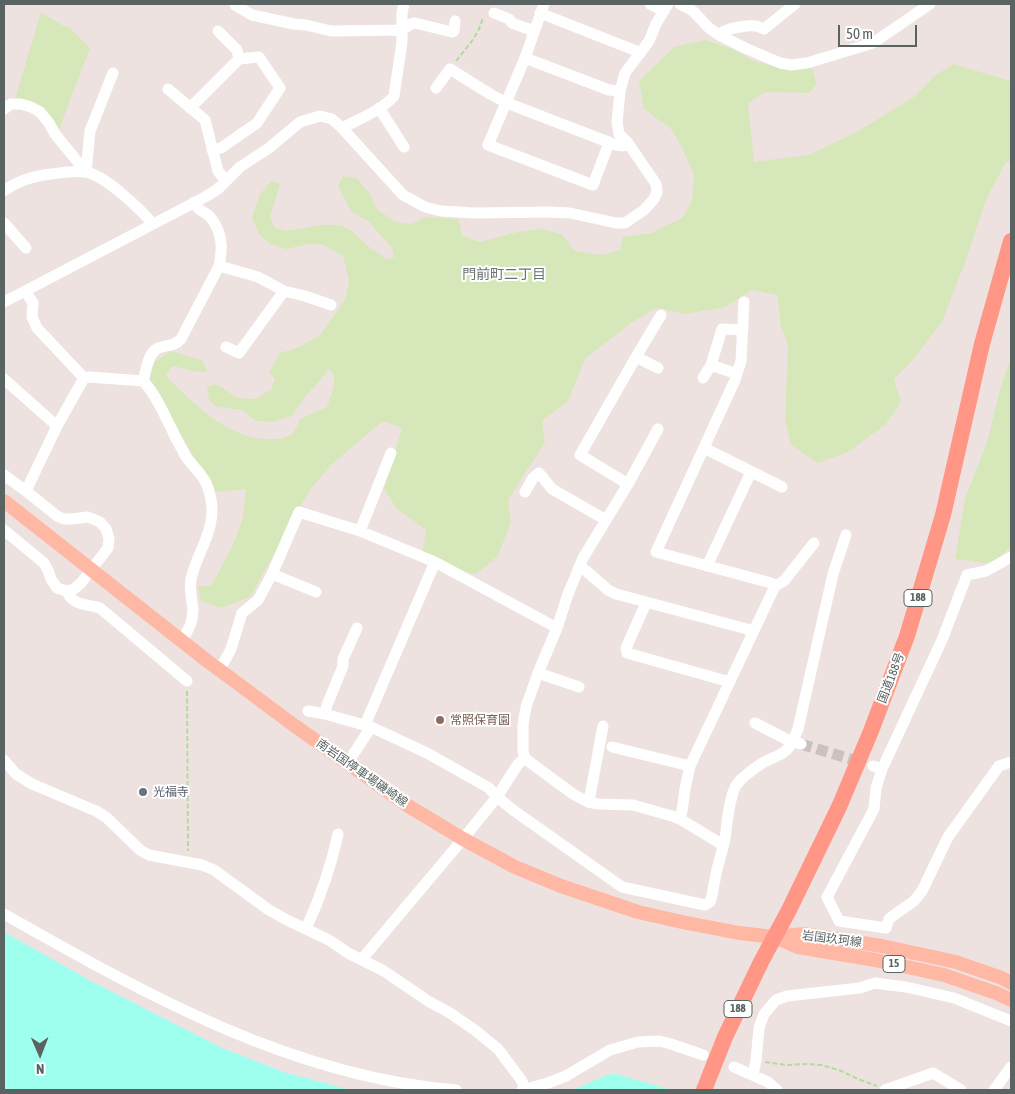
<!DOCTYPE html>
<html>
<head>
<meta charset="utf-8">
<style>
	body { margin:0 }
	#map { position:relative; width:1015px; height:1094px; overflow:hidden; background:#eee2e0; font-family:"Asap Condensed",sans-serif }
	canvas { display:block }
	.frame { position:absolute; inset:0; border:5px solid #596362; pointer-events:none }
	.north { position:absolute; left:15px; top:1029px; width:50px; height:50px; -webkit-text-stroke:4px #fff; paint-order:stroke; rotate:179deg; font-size:14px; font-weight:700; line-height:20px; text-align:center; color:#596362 }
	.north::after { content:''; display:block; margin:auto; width:18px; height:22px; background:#596362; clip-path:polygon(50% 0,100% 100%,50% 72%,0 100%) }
	.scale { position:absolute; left:838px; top:25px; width:79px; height:22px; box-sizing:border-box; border:2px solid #596362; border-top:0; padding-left:6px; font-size:15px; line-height:18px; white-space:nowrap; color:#596362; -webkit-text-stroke:4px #fff; paint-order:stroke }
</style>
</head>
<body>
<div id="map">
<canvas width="1015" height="1094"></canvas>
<div class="frame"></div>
<div class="north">N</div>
<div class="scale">50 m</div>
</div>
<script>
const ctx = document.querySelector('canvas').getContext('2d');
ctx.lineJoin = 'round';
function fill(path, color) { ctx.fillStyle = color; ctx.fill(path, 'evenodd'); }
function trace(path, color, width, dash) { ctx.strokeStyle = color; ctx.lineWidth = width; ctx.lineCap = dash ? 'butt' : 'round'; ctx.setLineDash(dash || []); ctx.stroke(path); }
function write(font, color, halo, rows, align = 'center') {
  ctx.font = font + ' "Asap Condensed","Noto Sans JP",sans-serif'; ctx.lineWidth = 4; ctx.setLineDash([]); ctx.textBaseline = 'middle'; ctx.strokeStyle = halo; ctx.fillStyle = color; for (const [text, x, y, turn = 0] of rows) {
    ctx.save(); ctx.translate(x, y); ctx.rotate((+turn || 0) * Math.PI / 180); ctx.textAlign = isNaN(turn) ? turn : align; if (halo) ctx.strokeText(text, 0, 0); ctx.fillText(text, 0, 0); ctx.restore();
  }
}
fill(new Path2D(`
	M41,12L64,26L69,27L90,48L58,132L15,99Z
	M705,40L732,49L756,62L795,70L812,68L817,84L809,93L766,92L748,103L754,162L808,155L857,132L915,96L935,76L953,64L1011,81V161L1006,162L986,200L963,268L942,322L912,361L894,379L901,402L886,424L848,452L818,463L791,445L785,420L788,345L781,327L777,295L751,290L726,307L685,314L656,308L631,323L585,359L568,401L542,421L545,442L508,500L511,522L498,556L476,574L457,571L422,554L426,530L396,508L384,488L402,428L383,421L332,464L310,490L250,597L221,608L201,601L198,586H211L232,547L242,521L246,489L214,492L176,425L151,386L150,371L155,362L170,351L202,360L207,371L198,372L172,366L166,376C193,403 230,441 272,439C289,439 294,434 300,419L327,407C331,394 339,381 330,369L305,397L292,416L272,422L256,421L242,410L217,407L209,400L207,387L215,384L225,389L237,398L256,399L271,389L275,380L269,372L280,353L297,348L320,335L345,300L349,281L343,256L321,244H309L286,249L270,244L259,234L252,218L260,194L271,181L280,184L270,217L274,227L285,231L321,225H341L353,232L368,246L386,259L394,257L392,248L369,222L351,212L338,186L343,176L357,178L370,194L377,209L395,222L412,224L424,217L459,219L462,236L481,242L512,233L540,229L562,234L574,251L603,255L620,250L623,237L651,233L682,218L692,201L694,175L681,146L671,129L644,109L639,81L674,47Z
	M1011,356V546L993,564L955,559L965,499L987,442L1001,386Z`), '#d6e8ba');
fill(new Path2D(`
	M4,932L91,981L220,1047L286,1073L351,1090H4Z
	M612,1073L673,1090H674H573Z`), '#9fffee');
trace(new Path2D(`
	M801,744L864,763`), '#c9c2c0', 11, [11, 5.5]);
trace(new Path2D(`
	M456,61C467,47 479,35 483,17
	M187,691L188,851
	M765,1062L787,1065L806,1064L821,1065L839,1070L858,1079L877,1086`), '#b2db9c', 2, [5, 2.5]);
trace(new Path2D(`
	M236,4L235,5L252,15L294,24L306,25L331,31L402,30C406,28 410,23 415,23L452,32L454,31L455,21
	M544,4L525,58L488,145L593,185L609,143
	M650,4L664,11
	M680,4L693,11L709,28L719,35L745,48L780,63L791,65L807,63L873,43L930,4
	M494,13L509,19L512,23L534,31
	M540,13L634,50L640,54
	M218,31L237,50L239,59
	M719,35C725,28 747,25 756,26C759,27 762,28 764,29L795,4
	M525,58L609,90L620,91
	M436,88L450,69L490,94L507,103L616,145L623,146L628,143
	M168,89L205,120L218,171L226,181
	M190,108L239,59L259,57L280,88L257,123L221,148L212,150
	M379,108L404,147
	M4,109L11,104H21L31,107L40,112L49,123L55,134L86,172L90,131L113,73
	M342,128C359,119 381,111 394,96L402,42V13L404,4
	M4,191C17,181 34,176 51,174C62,173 75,170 86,172C106,176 140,209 153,224
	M4,223L26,248
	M219,266L244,273L258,277L284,291L305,296L331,305
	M25,291L33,303L32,317L37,328L84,378
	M4,302L205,197L218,189L240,167L269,148L300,122L320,116L332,119L342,128L403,195L425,207L441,211L474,213L551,212L570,213L616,223H625L644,210L654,199L657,192L656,184L628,143L619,134L617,123L620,91L625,73L649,41L656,24L668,4
	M226,347L239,353L284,291
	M711,365L722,329L743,330
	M658,368L636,357L661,315
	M84,378L89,377L143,381C146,372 147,357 155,350C163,344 173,348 181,339L219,266C222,251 223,238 215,224C213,221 211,217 208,215C200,209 200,212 194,202
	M703,378L711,365L737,374
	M4,379L57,426
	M143,381C153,391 161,407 167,420C171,427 173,433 177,440C180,446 183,451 186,457C192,465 200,472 205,481C209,488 212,501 212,510C212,535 196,556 191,579C189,590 192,599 193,610C193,621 188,632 181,641
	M658,429L628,484L583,558L568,594L557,628L538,673L526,707L523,725V752L525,758L531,763L573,794L588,802L598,804L633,805L672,816L680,819L723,845
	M704,448L782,487
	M4,475L26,491L57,516L64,519H71L88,517L100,522L106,529L109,538L108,548L81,583L74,589L67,591L57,588L51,579L48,570L44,563L4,530
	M628,484L580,455L636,357
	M26,491L57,426L84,378
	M525,492L533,478L539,473L552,489L606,520
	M360,531L391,453
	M707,566L751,472
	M579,567L584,569L608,590L616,594L747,629L753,632
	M272,574L316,592
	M775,586L784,581L814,543
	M67,591C72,606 88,604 100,608L187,681
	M646,603L626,648L627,653L730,682
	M218,669L224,662L231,649L242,613L258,600L272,574L299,512L360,531L435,562L557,628
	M538,673L579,687
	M308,711L325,714L371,727
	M325,714L327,705L343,666V659L357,628
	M755,723L786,739L801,744
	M365,725L435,562
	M612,747L690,766
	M4,760L16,774L32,784L96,811L107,818L140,850L149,855L202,865L214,870L269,910L287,920L329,940L348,953L384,971L428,1001L450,1013L476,1031L498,1049L522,1081L525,1090
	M347,764L371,727L427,753L489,788L497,797L513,810L622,887L705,905L710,902C713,895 713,887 715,880C717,866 722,853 725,839C727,824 729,796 737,784C744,775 755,768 764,762C773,757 784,755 790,746C794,741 795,735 798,729L833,574L846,535
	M873,766L882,769L876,788L874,809L827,897L839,921L886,928L889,919L894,915L914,901L922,891L948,837L999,766L1011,762
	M882,769L942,640L967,575L986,571L1011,557
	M588,802L590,796L603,726
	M680,819L682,811L685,789L690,766L775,586L771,583L656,552L735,380L741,361L744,302
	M4,914C145,994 292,1077 456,1090
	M306,929C320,898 331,867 338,834
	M362,959L463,839L497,797L518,764L525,758
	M734,1067L768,1082L777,1090
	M753,1075L756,1060L759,1028L764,1014L776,1000L787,996L860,988L875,983L906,987L954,998L1011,1021
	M522,1090L548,1083L566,1076L610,1050L638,1042L659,1041L671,1044L703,1055
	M885,1090L933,1073L961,1090
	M994,1090L1011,1067`), '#fff', 11);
trace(new Path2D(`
	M4,501L206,660L295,726L410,807L463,839L515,867L561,886L638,912L682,922L739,933L774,937L804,934L882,946L956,962L1002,978L1011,983
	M775,937L798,947L875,960L944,975L996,993L1011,1000`), '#ffb8a4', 14);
trace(new Path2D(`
	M704,1090L725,1037L761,962L789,910L839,807L871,731L907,636L943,515L982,344L1011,241`), '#ff9686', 16);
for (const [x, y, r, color] of [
	[440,720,5,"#8d6e63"],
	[143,792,5,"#6b7280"]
]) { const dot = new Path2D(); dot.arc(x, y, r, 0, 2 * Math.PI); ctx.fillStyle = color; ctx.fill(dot); trace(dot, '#fff', 2); }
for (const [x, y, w] of [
	[918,598,28],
	[894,964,22],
	[738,1009,28]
]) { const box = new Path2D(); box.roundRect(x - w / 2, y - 8.5, w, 17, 4); ctx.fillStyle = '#fff'; ctx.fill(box); trace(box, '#596362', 1); }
write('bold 11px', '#596362', null, [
	["188",918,598],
	["15",894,964],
	["188",738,1009]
]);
write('12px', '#596362', '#fff', [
	["国道188号",891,678,-69],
	["南岩国停車場磯崎線",362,773,35],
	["岩国玖珂線",832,939,7]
]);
write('12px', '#785e54', '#fff', [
	["常照保育園",450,720]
], 'left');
write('12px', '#5b616d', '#fff', [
	["光福寺",153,792]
], 'left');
write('14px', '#6a7574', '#fff', [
	["門前町二丁目",504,275]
]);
</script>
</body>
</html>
